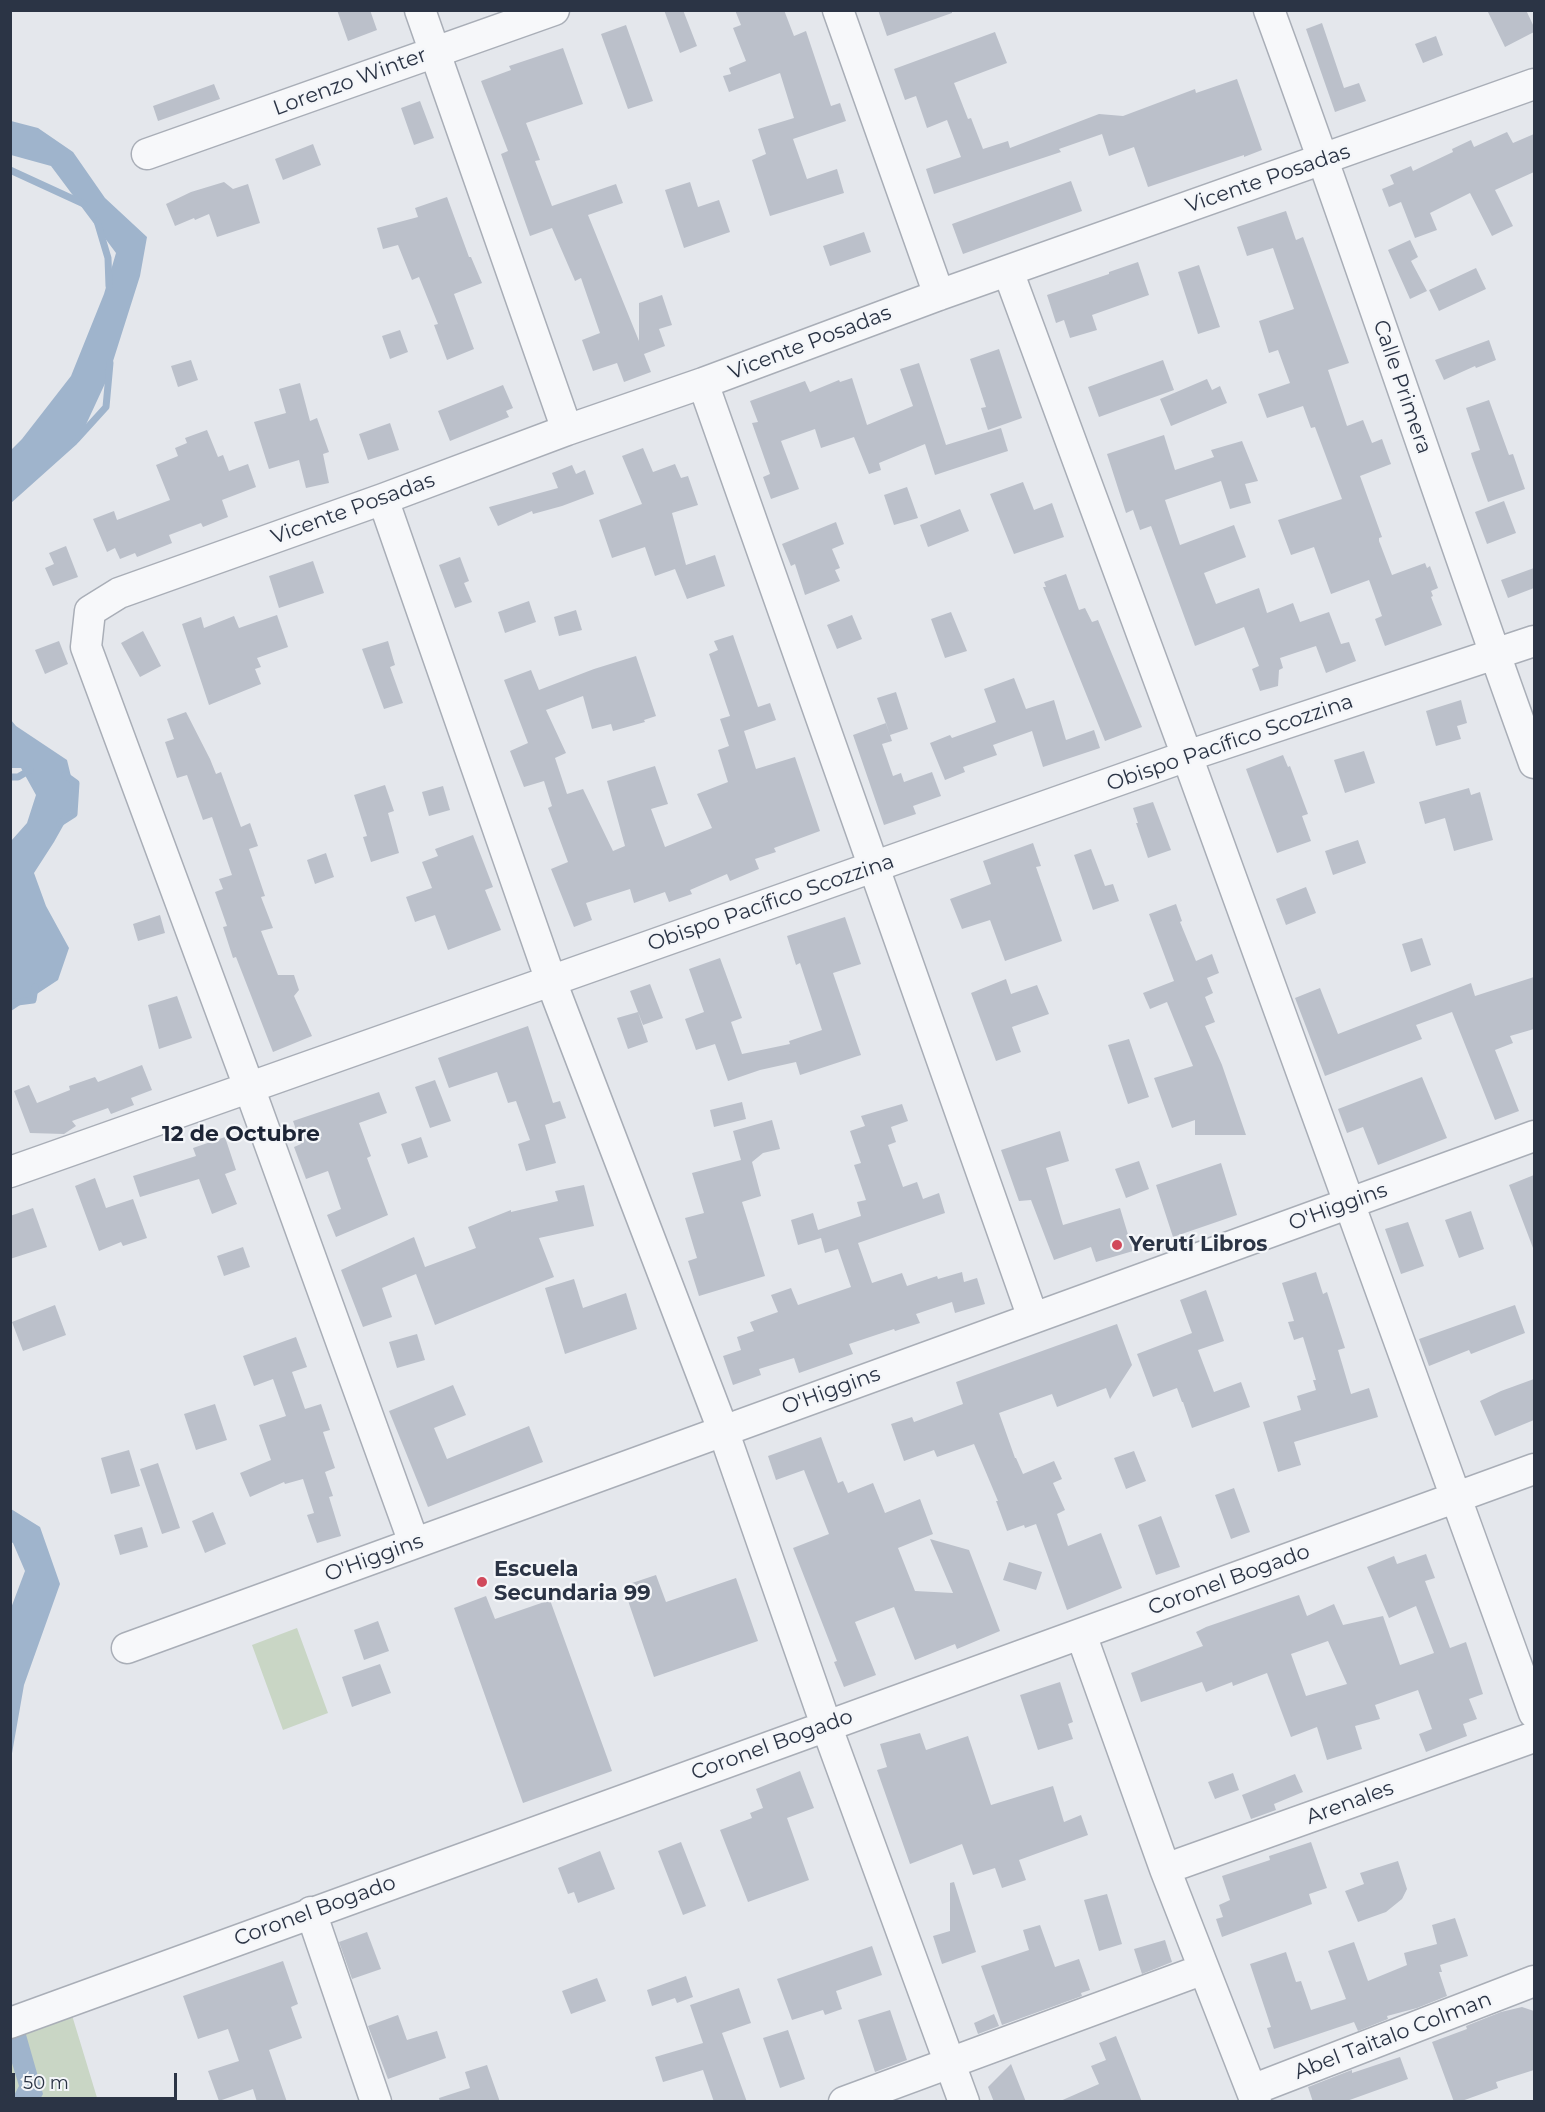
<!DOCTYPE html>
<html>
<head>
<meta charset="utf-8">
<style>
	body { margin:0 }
	#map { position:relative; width:1545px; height:2112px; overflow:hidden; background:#e4e7ec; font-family:Montserrat,sans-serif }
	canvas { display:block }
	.frame { position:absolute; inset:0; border:12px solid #2b3445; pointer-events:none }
	.scale { position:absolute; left:12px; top:2073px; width:165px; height:27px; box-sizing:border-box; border:3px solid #2b3445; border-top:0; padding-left:8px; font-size:18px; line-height:21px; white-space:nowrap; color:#2b3445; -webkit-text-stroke:4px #f4f6f9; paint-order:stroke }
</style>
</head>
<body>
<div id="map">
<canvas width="1545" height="2112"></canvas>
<div class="frame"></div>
<div class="scale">50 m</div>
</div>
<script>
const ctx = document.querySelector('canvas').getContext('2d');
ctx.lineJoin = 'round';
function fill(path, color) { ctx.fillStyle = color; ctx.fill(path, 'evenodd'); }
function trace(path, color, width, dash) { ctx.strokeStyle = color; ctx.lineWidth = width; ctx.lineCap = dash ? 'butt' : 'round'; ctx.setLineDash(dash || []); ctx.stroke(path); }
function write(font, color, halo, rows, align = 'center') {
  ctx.font = font + ' Montserrat,sans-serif'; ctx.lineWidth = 4.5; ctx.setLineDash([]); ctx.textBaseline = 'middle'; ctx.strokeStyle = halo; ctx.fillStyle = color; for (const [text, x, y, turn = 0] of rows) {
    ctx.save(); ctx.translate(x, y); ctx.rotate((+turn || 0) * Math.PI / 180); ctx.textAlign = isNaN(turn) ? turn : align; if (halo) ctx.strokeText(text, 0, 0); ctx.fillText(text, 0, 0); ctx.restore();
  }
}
fill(new Path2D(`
	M297,1628L328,1713L283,1730L252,1645Z
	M68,2002L98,2101L11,2102V2022Z`), '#c9d6c5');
fill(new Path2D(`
	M11,121L38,128L73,152L105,198L147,237L140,276L108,377L77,444L11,503V450L22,439L71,376L104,294L116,253L51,166L11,155Z
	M11,720L16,726L67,760L77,801L54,842L34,873L46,906L69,948L58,980L11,1011V841L27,823L36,795L21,768H11Z
	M11,1509L40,1527L60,1584L24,1685L11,1759V1608L25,1571L13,1543L11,1542Z
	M10,2004L25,2031L43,2094L39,2101H11L19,2086L11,2060Z`), '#9fb4cc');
trace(new Path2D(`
	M10,170L84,204
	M97,221L108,258L109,286
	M76,440L106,407L110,363
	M10,777H18L30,770
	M60,823L74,814L76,783L65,775
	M10,1003L33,1000L35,987`), '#9fb4cc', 7);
fill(new Path2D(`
	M337,10H370L377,30L348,41Z
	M664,10H683L697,46L680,53Z
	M735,10H784L794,36L806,31L831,106L840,103L846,121L793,139L807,179L837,169L844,193L770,216L752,160L766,154L758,129L794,118L780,73L729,92L723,76L731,74L729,68L746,61L733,28L741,25Z
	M878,10H952V13L887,36Z
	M1487,10H1526L1534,27V32L1505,47Z
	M1322,23L1344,88L1359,83L1366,101L1335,112L1306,29Z
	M626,25L653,101L628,109L601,34Z
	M995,32L1007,63L954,83L968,119L971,118L983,149L1008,141L1010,148L1099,114L1123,116L1195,89L1196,93L1237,79L1262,150L1244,157V155L1148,187L1134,147L1109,156L1102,134L1059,149L1061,152L934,194L926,169L961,157L947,120L927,128L916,96L905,100L894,69Z
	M1436,36L1443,55L1423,63L1415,44Z
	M563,48L583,104L526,123L540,160L535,161L552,206L616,184L623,203L588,215L639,341V303L662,295L672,325L659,329L665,346L644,354L651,372L624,382L617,363L593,371L582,340L600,333L581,278L575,281L552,228L530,236L501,154L508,151L481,81L511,70L509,66Z
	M214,84L220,99L158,121L153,106Z
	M420,101L434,138L414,145L401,108Z
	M1507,132L1513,143L1534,134V172L1495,190L1513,226L1492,236L1470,193L1430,213L1437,230L1415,238L1401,202L1389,207L1382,189L1394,184L1390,175L1411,166L1413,171L1453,152L1452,149L1471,140L1474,147Z
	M313,144L321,165L283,180L275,159Z
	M1071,181L1082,211L963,254L952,224Z
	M224,182L233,189L248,184L260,223L217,237L209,214L195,220L194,218L175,226L166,204L191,192Z
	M690,182L698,207L719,200L730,232L684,248L665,190Z
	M447,197L469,257H471L482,283L454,294L474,349L447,360L434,325L438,324L419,277L412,280L398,245L383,249L377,228L418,217L415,208Z
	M1286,211L1296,240L1303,237L1349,363L1328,370L1347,426L1363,420L1372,443L1382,439L1391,464L1360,476L1382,537L1379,538V541L1392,575L1425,563L1427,568L1430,566L1438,588L1431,591L1433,596L1431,597L1442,625L1385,646L1375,619L1382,616L1369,580L1331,594L1314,547L1291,555L1278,520L1342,499L1315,427L1311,428L1303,406L1267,418L1258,394L1290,383L1278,350L1269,353L1259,321L1294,309L1273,248L1247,256L1237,227Z
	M864,232L871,252L830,266L823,246Z
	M1410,240L1418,257L1411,261L1427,291L1410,299L1388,250Z
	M1138,262L1149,295L1092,315L1097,330L1070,338L1064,320L1056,323L1047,295L1109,274V272Z
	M1199,265L1220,327L1198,334L1178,272Z
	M1476,268L1486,289L1439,311L1429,290Z
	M400,330L408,352L390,359L382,336Z
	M1489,340L1496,360L1476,368L1475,366L1444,380L1435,360Z
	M999,349L1022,418L988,430L981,408L986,407L970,359Z
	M191,360L198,380L178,387L171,366Z
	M1163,360L1174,390L1099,417L1088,387Z
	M919,363L946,445L1001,428L1008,451L935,475L925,444L879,463L881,470L869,474L854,437L821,448L815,429L781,441L799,489L771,499L763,477L770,474L752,423L758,422L750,401L805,381L810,392L839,380L840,382L852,378L867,425L913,406L900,369Z
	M1207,379L1212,390L1220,386L1227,403L1171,426L1160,399Z
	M300,383L310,421L317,418L329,452L323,454L329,483L306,488L299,460L269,469L254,422L286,413L279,389Z
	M503,385L513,408L506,411L509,417L450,441L438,411Z
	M1489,400L1509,455L1513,454L1525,489L1488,502L1472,457L1471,453L1480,450L1466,408Z
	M390,423L399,450L368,460L359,434Z
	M207,430L218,457L223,455L229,471L248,464L256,487L222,500L228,517L203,527L201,523L169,535L172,543L137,557L135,553L120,559L115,548L107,552L93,519L114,511L117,520L170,500L156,465L178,456L175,448L187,443L185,438Z
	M1164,435L1175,470L1214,457L1211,450L1242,441L1258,481L1245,484L1251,503L1230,509L1221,481L1165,500L1180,545L1234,525L1246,557L1204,573L1216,604L1259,588L1267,613L1293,603L1300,622L1329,612L1341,644L1349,642L1356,661L1326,673L1316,646L1280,658L1283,668L1279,670L1278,686L1260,691L1252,669L1259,666L1244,627L1195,646L1151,526L1140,530L1133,510L1126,513L1107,454Z
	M643,448L653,472L675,464L681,478L688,476L698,505L672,513L686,565L715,555L725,586L687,599L675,569L655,576L645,547L612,558L599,520L642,504L622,456Z
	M572,465L576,474L585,470L594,494L562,506L533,514L532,511L498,526L489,507L558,488L552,473Z
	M1023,482L1034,510L1052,503L1064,537L1014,554L990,494Z
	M907,487L918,518L894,525L884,495Z
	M1504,501L1516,533L1487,544L1475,512Z
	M960,509L969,531L928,547L920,525Z
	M836,522L844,544L832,549L840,568L835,570L840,581L805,595L795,564L791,566L782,544Z
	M66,546L78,577L53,586L45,568L54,564L49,553Z
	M460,557L469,581L464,583L472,602L455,608L439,565Z
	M313,561L324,593L279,608L269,576Z
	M1534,568V588L1508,598L1501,580Z
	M1066,574L1079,610L1085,608L1092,622L1098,620L1142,727L1105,741L1043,587H1046L1044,582Z
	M529,601L536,622L505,633L498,612Z
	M576,610L582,630L559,636L554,617Z
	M951,612L967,651L945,658L931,619Z
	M277,615L288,647L257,658L261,667L255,669L261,684L209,705L182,624L201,617L204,628L234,616L239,628Z
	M852,615L862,639L837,649L827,625Z
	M143,631L161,666L140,677L121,643Z
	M733,635L758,707L770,703L776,720L744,731L756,769L795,757L820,831L774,848L776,852L755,859L759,869L730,881L727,874L690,890L692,894L669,902L665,892L634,903L630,889L586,903L592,920L574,927L551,869L568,862L548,808L552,806L544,781L524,787L510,751L528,743L504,680L531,670L539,690L594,669L636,656L656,716L644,720L645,722L613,731L611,724L592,729L583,696L546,710L566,753L555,758L567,794L583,789L613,851L625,846L607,781L655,766L668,804L651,809L665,847L712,828L697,794L728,782L718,750L729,746L720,719L730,716L709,654L718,650L714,641Z
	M59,641L68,664L45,674L35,650Z
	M388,641L395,665L390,667L403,703L384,709L362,649Z
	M1014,678L1026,709L1054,700L1066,740L1094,730L1100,748L1043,767L1032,731L993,745L997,755L963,767L965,772L945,780L930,743L950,735L952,738L996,722L984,689Z
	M896,692L908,729L890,735L877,698Z
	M1461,700L1467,723L1457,726L1461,739L1436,746L1426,711Z
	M186,712L210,759L216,774L221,772L241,827L250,823L258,846L249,849L265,896L261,897L273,928L261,931L278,975H294L299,990L294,996L312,1036L273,1052L236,957L233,958L223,927L227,926L215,892L223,889L219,879L232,875L212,817L203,820L187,775L177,778L165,742L174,739L167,719Z
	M886,723L892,741L882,744L893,776L901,773L904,782L932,772L941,796L913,806L916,814L884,825L853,735Z
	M1364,751L1375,783L1345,793L1334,760Z
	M1283,755L1288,767L1290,766L1308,814L1302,816L1311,841L1277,853L1246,769Z
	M385,785L394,811L388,813L399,853L371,862L363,837L367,836L354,795Z
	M443,786L450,810L429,816L422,792Z
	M1469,788L1471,795L1480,792L1493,840L1454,851L1445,818L1425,824L1419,802Z
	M1153,802L1171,850L1148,858L1136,823H1138L1133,808Z
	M473,835L493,887L485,890L501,930L448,950L435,915L415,922L406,897L432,888L422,862L438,856L435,849Z
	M1358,840L1366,863L1333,875L1325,851Z
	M1033,843L1041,866L1036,867L1062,941L1005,961L990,920L962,929L950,899L991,884L983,861Z
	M1091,849L1105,886L1113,884L1119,901L1093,910L1074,855Z
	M326,853L334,877L315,884L307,860Z
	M1306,887L1316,913L1286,925L1276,899Z
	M1176,904L1182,921L1180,922L1196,961L1212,954L1219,973L1207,978L1213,993L1205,997L1215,1022L1205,1026L1222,1065L1246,1135H1195V1120L1172,1128L1154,1078L1193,1066L1167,1002L1150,1009L1143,993L1174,981L1149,914Z
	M160,915L165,933L138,941L133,924Z
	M845,917L861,964L833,973L861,1055L800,1075L796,1062L760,1070L728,1081L715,1044L696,1050L685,1019L704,1012L689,969L720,958L742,1018L731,1022L742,1054L790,1044L789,1041L822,1030L800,963L796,965L787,936Z
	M1422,938L1431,965L1411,972L1402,944Z
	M1534,977V1029L1510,1036L1513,1043L1495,1050L1519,1111L1495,1120L1452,1012L1416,1025L1422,1039L1325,1076L1295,998L1320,988L1338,1034L1471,983L1475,996Z
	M1006,979L1011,994L1037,985L1049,1014L1012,1027L1021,1052L996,1061L971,993Z
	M650,984L663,1018L643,1025L630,991Z
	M177,996L192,1038L159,1049L148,1005Z
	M638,1012L648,1042L628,1049L617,1018Z
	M528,1026L553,1103L560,1101L566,1118L545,1125L556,1163L526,1171L518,1144L530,1140L516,1101L508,1103L497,1072L449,1088L438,1058Z
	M1129,1039L1149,1097L1128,1104L1108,1045Z
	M142,1065L152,1090L131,1098L134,1105L111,1114L108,1108L72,1121L76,1126L64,1134L30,1133L14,1091L29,1085L37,1103L70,1090L69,1086L95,1077L98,1082Z
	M1422,1077L1447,1138L1378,1165L1363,1127L1347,1133L1338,1109Z
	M435,1080L451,1121L430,1128L415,1087Z
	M379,1092L387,1113L359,1123L371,1156L367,1158L388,1215L336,1237L327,1215L341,1209L328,1171L306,1179L294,1147L301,1144L293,1121Z
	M742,1102L746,1119L714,1127L710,1110Z
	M902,1104L908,1121L891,1127L896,1142L888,1145L903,1187L917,1182L923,1199L939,1193L945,1213L858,1243L872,1283L902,1273L907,1286L937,1276L938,1279L962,1272L964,1282L977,1278L985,1304L955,1313L952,1302L916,1314L920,1323L895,1331L894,1329L849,1344L853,1354L799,1373L794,1358L759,1369L761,1375L733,1385L723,1356L741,1350L737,1337L754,1331L750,1322L778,1312L771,1295L791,1288L798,1305L851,1287L838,1249L825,1253L821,1238L798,1245L791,1220L813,1213L818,1230L861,1216L857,1202L866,1200L854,1165L861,1163L850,1131L865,1126L861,1116Z
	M772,1120L780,1149L763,1153L752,1162L761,1196L742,1202L765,1276L699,1296L688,1261L697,1258L685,1218L704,1213L692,1173L741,1160L733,1131Z
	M1060,1131L1069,1161L1046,1168L1063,1225L1120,1208L1133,1251L1096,1262L1091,1247L1054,1260L1031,1200L1019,1201L1001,1150Z
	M225,1137L236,1170L225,1174L237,1204L212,1214L199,1179L140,1197L133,1176L196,1156L193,1148Z
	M421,1137L428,1157L408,1164L401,1144Z
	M1139,1161L1149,1189L1126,1198L1115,1169Z
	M1221,1163L1237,1215L1173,1237L1156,1185Z
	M1534,1175V1248H1533L1509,1185Z
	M95,1178L106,1208L133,1199L147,1238L123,1246L121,1242L99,1251L75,1186Z
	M584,1185L594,1226L539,1238L554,1277L435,1325L416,1274L382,1288L392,1317L363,1327L341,1270L414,1237L425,1267L476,1248L468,1227L511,1210V1212L558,1201L555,1191Z
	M33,1208L47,1247L10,1259V1216Z
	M1471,1211L1484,1249L1459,1258L1445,1220Z
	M1408,1222L1424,1266L1401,1274L1385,1229Z
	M243,1247L250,1267L224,1276L217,1256Z
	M1316,1272L1323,1294L1327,1292L1345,1348L1338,1350L1351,1394L1369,1388L1378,1417L1294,1442L1301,1465L1278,1472L1263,1422L1301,1410L1297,1396L1316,1390L1313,1380H1316L1303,1337L1294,1340L1288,1322L1294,1321L1282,1283Z
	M574,1279L583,1308L626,1293L637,1329L565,1354L545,1288Z
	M1206,1290L1224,1341L1198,1350L1214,1392L1241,1382L1250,1407L1192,1428L1183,1402H1182L1177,1388L1153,1397L1137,1354L1192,1333L1180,1300Z
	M55,1305L66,1335L23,1351L12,1322Z
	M1515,1305L1525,1333L1471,1354L1469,1350L1429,1366L1419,1339Z
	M1117,1324L1132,1365L1110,1399L1106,1388L1057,1407L1052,1394L999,1413L1015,1458H1016L1023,1474L1054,1461L1062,1479L1053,1483L1065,1510L1057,1514L1068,1546L1101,1533L1122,1588L1067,1610L1036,1524L1025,1528L1024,1525L1007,1531L996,1501H998L974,1444L937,1457L934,1450L904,1461L891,1424L912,1417L914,1422L963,1404L956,1382Z
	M417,1334L425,1360L397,1368L389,1342Z
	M296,1337L307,1367L292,1372L305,1409L321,1404L330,1430L323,1432L335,1468L325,1472L333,1496L329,1497L341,1536L317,1543L307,1515L314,1513L303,1479L285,1484L284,1482L250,1497L240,1473L271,1460L259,1425L286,1416L273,1379L254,1386L243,1356Z
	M1534,1379V1420L1495,1436L1480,1401L1501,1391Z
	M453,1385L466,1415L434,1428L447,1459L529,1426L543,1462L428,1507L389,1411Z
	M215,1404L227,1440L196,1450L184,1414Z
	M821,1437L838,1483L843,1481L848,1493L873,1483L885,1513L920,1499L933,1534L898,1548L915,1591L953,1593L930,1539L969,1550L1000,1631L957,1649L955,1644L915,1660L894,1607L855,1622L876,1675L844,1687L834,1662L837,1661L793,1548L829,1534L804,1470L776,1480L768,1456Z
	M129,1450L140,1486L111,1494L101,1458Z
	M1134,1451L1146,1481L1126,1489L1114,1458Z
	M158,1463L180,1528L162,1534L140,1469Z
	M1234,1488L1250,1532L1231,1539L1215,1495Z
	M213,1512L226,1544L205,1553L192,1521Z
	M1161,1516L1180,1567L1156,1575L1138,1525Z
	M142,1527L148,1547L120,1555L114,1535Z
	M1426,1554L1435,1578L1425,1581L1450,1648L1466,1642L1483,1694L1469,1699L1477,1719L1463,1724L1467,1736L1426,1752L1419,1734L1432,1729L1418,1690L1375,1705L1380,1719L1355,1726L1362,1749L1327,1760L1317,1727L1291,1737L1267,1673L1233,1686L1232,1682L1206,1692L1202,1682L1141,1702L1131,1673L1203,1646L1196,1632L1206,1627L1299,1595L1307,1616L1334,1604L1343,1625L1383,1616L1400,1665L1434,1653L1416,1606L1389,1618L1367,1567L1394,1556L1397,1564ZM1328,1641L1347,1684L1306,1696L1291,1654Z
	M1009,1562L1042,1572L1036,1590L1003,1580Z
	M656,1575L666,1602L736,1578L758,1641L654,1677L623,1586Z
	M486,1596L495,1619L550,1600L612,1771L523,1803L454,1608Z
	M378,1621L389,1651L364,1660L354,1630Z
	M380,1664L391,1693L352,1707L342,1677Z
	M1060,1682L1073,1722L1068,1724L1073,1739L1038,1750L1020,1695Z
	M920,1733L926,1750L968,1736L991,1805L1053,1786L1064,1822L1081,1815L1088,1835L1019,1860L1026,1880L1002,1888L995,1868L973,1875L962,1844L910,1864L877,1770L887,1767L880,1744Z
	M800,1771L814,1808L787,1818L809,1880L748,1902L720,1830L752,1818L750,1813L763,1808L756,1789Z
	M1233,1773L1239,1790L1215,1799L1208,1782Z
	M1295,1774L1303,1792L1274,1804L1276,1810L1251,1819L1242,1795Z
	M681,1842L706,1906L683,1915L658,1851Z
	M1311,1842L1327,1888L1309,1894L1312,1904L1222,1937L1216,1919L1223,1917L1219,1905L1230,1900L1222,1876L1270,1860L1269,1856Z
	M600,1851L615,1889L578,1903L574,1892L568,1894L558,1868Z
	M1398,1861L1407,1889L1402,1899L1386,1912L1358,1922L1345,1891L1364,1884L1360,1873Z
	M954,1882L976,1952L942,1964L933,1936L950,1931V1883Z
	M1107,1894L1122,1944L1099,1951L1084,1900Z
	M1455,1918L1468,1956L1440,1965L1442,1972H1439L1447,1996L1417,2008L1387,2016L1388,2019L1358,2031L1354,2022L1274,2049L1267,2028L1271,2027L1250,1964L1286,1952L1296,1982L1301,1981L1311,2010L1346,1999L1328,1951L1354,1942L1368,1981L1407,1965L1404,1953L1437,1944L1432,1925Z
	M1040,1925L1055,1967L1079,1959L1090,1990L1081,1993L1082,1996L1002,2025L981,1966L1029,1950L1023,1930Z
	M367,1932L381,1969L352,1979L339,1942Z
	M1165,1940L1172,1962L1142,1974L1134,1949Z
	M872,1946L882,1975L836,1991L842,2009L825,2015L823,2010L792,2020L777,1979Z
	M283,1961L298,2004L291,2007L302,2038L269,2050L287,2102H257L253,2089L219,2101L208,2071L239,2061L228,2029L198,2039L183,1996Z
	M686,1976L693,1997L677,2003L675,1998L652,2006L647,1990Z
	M597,1978L606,2001L571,2014L562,1991Z
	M739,1988L751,2023L722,2033L747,2102H714L703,2070L663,2082L655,2057L703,2043L690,2005Z
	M1522,2007L1534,2011V2070L1496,2082L1498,2088L1459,2102H1454L1432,2042L1467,2029L1466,2026L1501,2012Z
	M890,2010L907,2060L875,2072L858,2020Z
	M994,2014L999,2026L978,2034L974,2023Z
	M398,2015L407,2040L437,2031L446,2058L388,2079L368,2026Z
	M788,2030L805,2079L780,2088L763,2038Z
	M1116,2036L1142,2102H1058L1099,2084L1091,2066L1106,2060L1099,2043Z
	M1400,2057L1408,2079L1344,2102H1313L1308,2087L1349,2071L1352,2070V2073Z
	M1011,2064L1026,2102H994L988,2087Z
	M487,2065L500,2102H440L439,2098L470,2088L465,2072Z`), '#bbc0ca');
const minor = new Path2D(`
	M420,10L567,430
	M838,10L939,295
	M1269,10C1361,260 1443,513 1534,763
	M147,154L554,10
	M1008,271L1187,756L1534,1713
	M703,383L1033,1318
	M383,499L551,981L723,1430L826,1725L964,2102
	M10,1172L1187,756L1534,641
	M414,1543L249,1087L86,647L90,611L119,593L383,499L567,430L703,383L939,295L1534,84
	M1081,1634L1165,1869L1256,2102
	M127,1648L1534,1136
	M1165,1869L1534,1737
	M311,1912L376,2102
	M10,2023L1534,1469
	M1252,2090L1534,1981
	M844,2102L1204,1969`);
trace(minor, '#a9aeb7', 33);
trace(minor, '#f7f8fa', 30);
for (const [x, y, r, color] of [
	[1117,1245,6,"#d1495b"],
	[482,1582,6,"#d1495b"]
]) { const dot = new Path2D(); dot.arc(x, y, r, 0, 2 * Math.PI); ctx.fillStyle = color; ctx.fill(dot); trace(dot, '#f4f6f9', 2); }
write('21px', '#2b3445', '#f4f6f9', [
	["Lorenzo Winter",350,82,-20],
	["Vicente Posadas",1268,179,-19],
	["Vicente Posadas",810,343,-21],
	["Calle Primera",1402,387,71],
	["Vicente Posadas",353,509,-20],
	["Obispo Pacífico Scozzina",1230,743,-19],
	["Obispo Pacífico Scozzina",771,903,-19],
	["O'Higgins",1338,1207,-20],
	["O'Higgins",831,1391,-20],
	["O'Higgins",374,1558,-20],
	["Coronel Bogado",1229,1580,-20],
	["Coronel Bogado",772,1745,-20],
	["Arenales",1350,1803,-20],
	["Coronel Bogado",315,1911,-20],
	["Abel Taitalo Colman",1393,2036,-21]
]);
write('bold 21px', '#2b3445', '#f4f6f9', [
	["Yerutí Libros",1129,1245],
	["Escuela",494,1570],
	["Secundaria 99",494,1594]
], 'left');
write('bold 22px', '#1d2536', '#f4f6f9', [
	["12 de Octubre",241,1135]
]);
</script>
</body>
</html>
